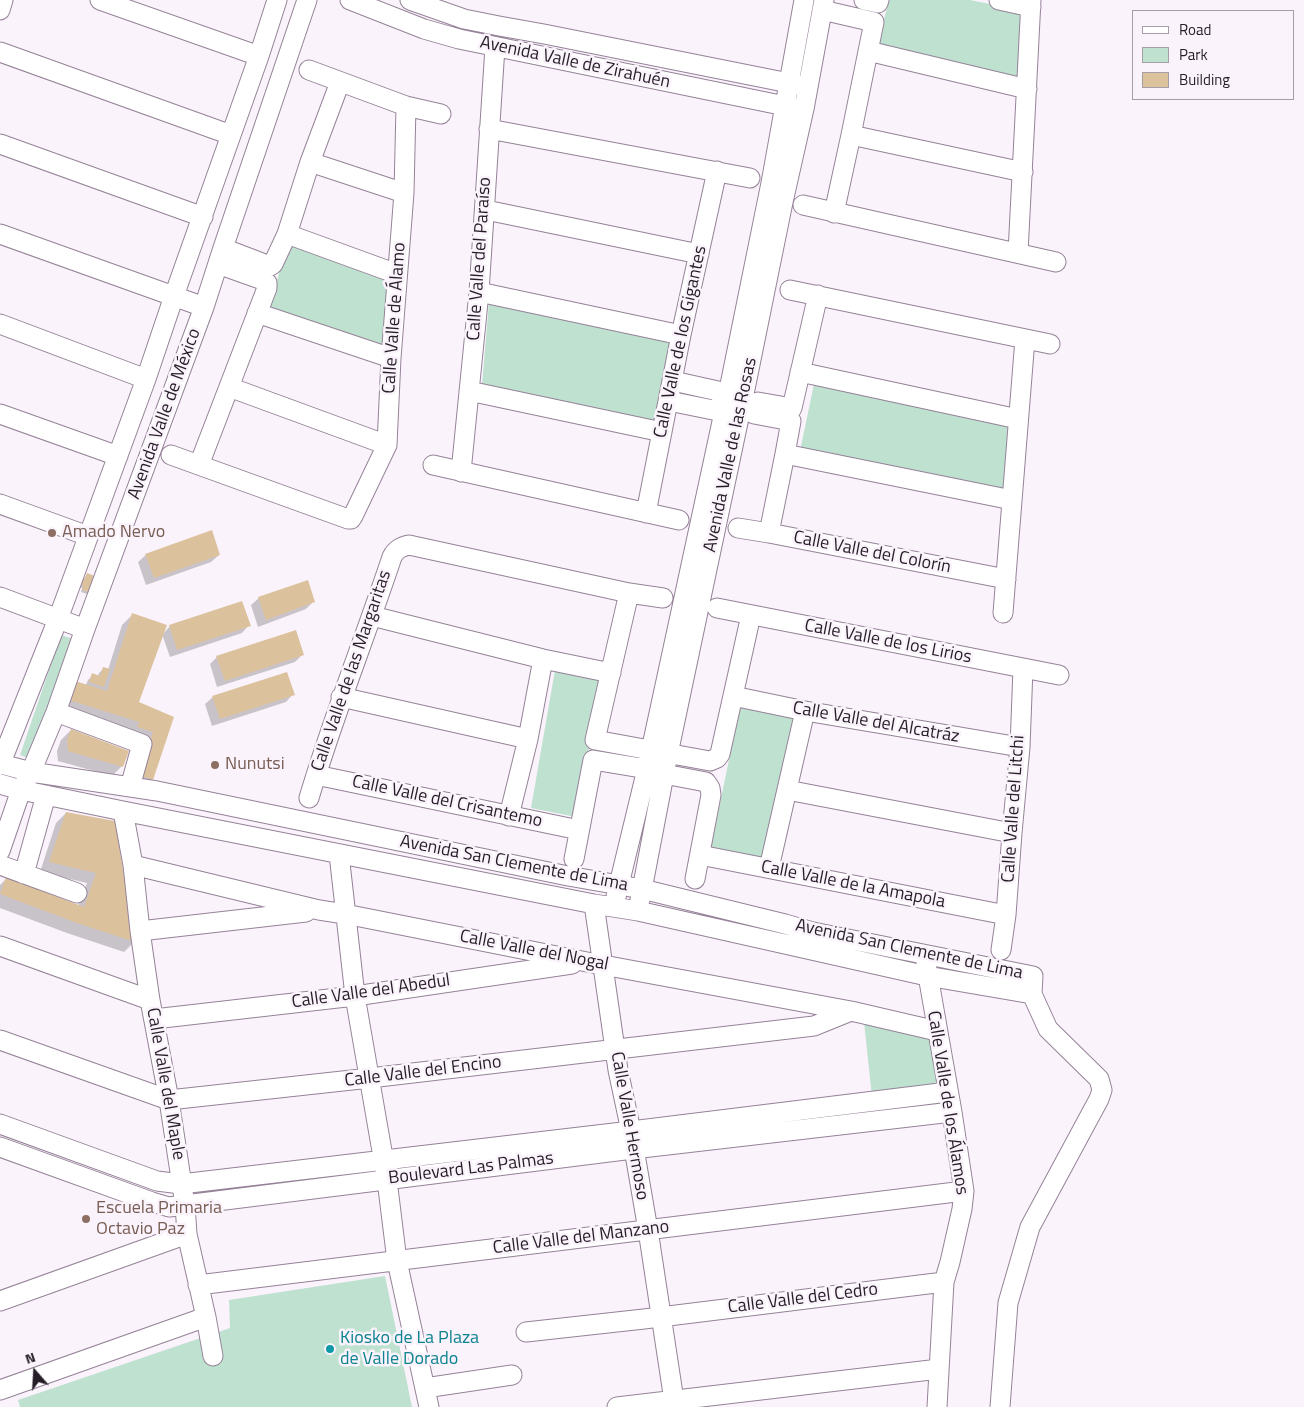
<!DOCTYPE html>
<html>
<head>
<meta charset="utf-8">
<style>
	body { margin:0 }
	#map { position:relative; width:1304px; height:1407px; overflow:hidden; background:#fbf3fc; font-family:"Titillium Web",sans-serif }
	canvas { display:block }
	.legend { position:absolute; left:1132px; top:10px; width:162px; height:90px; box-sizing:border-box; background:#fbf3fc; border:1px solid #a69ea7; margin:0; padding:6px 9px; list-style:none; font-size:15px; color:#261e27 }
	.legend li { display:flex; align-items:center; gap:10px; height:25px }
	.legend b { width:25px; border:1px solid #a69ea7 }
	.north { position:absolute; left:10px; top:1347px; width:50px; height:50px; -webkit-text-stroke:4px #fbf3fc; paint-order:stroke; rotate:341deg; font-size:14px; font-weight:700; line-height:20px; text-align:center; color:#261e27 }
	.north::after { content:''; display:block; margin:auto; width:18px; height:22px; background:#261e27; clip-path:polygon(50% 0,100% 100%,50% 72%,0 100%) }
</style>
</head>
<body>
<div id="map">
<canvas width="1304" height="1407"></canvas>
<ul class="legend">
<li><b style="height:6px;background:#fff"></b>Road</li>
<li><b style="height:14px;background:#bfe1d0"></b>Park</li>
<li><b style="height:14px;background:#dcc19d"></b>Building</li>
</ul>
<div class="north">N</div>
</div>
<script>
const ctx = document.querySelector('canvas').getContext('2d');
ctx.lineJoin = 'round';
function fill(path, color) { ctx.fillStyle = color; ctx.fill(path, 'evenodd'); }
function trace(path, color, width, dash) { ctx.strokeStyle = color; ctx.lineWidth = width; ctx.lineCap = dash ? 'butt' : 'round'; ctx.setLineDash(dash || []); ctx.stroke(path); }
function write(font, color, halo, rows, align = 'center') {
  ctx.font = font + ' "Titillium Web",sans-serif'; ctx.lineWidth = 5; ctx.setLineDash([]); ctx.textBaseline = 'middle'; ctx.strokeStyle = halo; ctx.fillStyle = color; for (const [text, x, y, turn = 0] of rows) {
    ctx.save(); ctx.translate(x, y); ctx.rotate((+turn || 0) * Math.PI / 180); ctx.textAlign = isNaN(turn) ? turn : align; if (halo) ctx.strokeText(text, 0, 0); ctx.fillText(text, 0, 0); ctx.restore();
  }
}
fill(new Path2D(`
	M889,0H970L1024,11L1026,79L877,46Z
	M289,237L393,280L386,347L269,309Z
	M489,302L675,341L656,426L482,385Z
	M814,384L1008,425L1005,492L800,451Z
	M61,635L74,639L34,760L20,755Z
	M555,670L602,679L576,817L531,808Z
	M740,706L794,716L763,858L711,847Z
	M864,1022L932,1037L938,1088L872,1097Z
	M385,1276L412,1407H20L18,1400L230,1328L229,1300Z`), '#bfe1d0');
fill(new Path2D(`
	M146,555H219L211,562L146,585L138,562Z
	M87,574L94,577L89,592L87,594L81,592L82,588L79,587L81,581L84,579Z
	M259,598L314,601L306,609L258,627L251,605Z
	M132,615L163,634L170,626L249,625L242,633L170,657L162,634L138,703L172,718L152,779L142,789L130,785L143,742L60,710L66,692L86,685L88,680L93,675L98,676L99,673L104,668L108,670L122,625Z
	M303,654L295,662L217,687L210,664L217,657Z
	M293,694L286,702L212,726L205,704L213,697Z
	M71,730L122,766L112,776L58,761L57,751L61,740Z
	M66,813L134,942L124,952L67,933L0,908V885L6,879L78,906L87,883L40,872L56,823Z`), '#0003');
fill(new Path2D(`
	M212,530L220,555L154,578L145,554Z
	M87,573L95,576L90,592L82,590L83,586L81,585L83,578H85Z
	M308,580L315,602L266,620L258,597Z
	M242,601L251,626L177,650L169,625Z
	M132,613L167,625L139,702L174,717L153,780L139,775L153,732L137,727L139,722L69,700L75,681L107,691Z
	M296,630L304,655L225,681L216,656Z
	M103,667L110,669L104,687L89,682L92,673L100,676Z
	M287,672L295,695L220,719L212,696Z
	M71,729L129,751L123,767L68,751L67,740Z
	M66,812L115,821L135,942L77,923L0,894L6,877L84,907L96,873L49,862Z`), '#dcc19d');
const minor = new Path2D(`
	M100,0L259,56
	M350,0L424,29L459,39L795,108
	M410,0L464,19L499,26L544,34L799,85
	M864,0L878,3L879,0
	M999,0L1031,7
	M0,10L3,0
	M822,10L874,22L851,135L834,213
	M868,51L1027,89
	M0,52L231,135
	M309,70L406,106L441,114
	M489,129L750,178
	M851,135L1023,172
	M0,144L203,217
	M310,162L404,193
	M803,205L1056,262
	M486,210L699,254
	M0,234L204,307
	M287,234L397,274
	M223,248L270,266L273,264L287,234L310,162L340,82
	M1018,253L1031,0
	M790,290L1050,344
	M479,292L681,335
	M257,313L391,358
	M0,324L146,379
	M800,372L1018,419
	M673,381L718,391L726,403
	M229,387L387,445
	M469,391L662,432
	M669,401L713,410L726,403
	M732,404L748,406L758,402L792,408L818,295
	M748,406L754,414L791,421L785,454L769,533
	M0,414L118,456
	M785,454L1012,500
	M171,455L348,519H351L353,516L387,445L391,358L404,193L406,106
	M199,465L267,288V283L263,280L218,264
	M433,465L679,520
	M461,472L479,292L495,47
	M0,504L88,536
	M646,513L681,335L717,171
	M738,528L769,533L1006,579
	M629,593L595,740L710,761L717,758L720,754L751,615
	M0,597L85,629
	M717,608L1059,675
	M1003,613L1025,339
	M372,616L543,659L611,673
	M733,696L805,711L1020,747
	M341,697L528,739
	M56,712L142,744L130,787
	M0,765L58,619L146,379L174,296L259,56L277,0
	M316,775L579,830
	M0,784L21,790L123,811L594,904L638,911L927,976L1032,994L1033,976L813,932L785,924L642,889L568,876L157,791L31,772L1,764
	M787,790L1012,833
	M309,798C333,717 365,638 392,557C396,549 401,547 409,545L629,593L663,598
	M123,811L133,865L140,931L150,1000L169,1100L185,1205L187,1234L206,1317L213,1356
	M509,816L528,739L543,659
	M0,851L21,790L31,772L56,712L85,629L204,307L223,248L307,0
	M339,854L355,996L387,1180L397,1261L429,1407
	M700,855L1006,915
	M574,859L593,760L647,769L664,774L706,782L710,788L711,795L695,879
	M0,865L77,893
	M133,865L319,910L345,914L587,962L851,1011L937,1031
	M769,868L805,711
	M24,874L46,795
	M616,897L647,769L731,380L771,183L804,0
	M640,900L668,754L744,394L783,202L804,109L824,0
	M594,904L618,1070L631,1131L648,1230L675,1407
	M140,931L306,912
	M0,946L150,1000
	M1001,950L1006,915L1012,833L1020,747L1023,668
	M926,964L952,1112L964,1191L962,1209L950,1262L944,1282L937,1407
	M154,1019L355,996L572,964
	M0,1040L169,1100L370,1078L814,1026L851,1011
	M0,1124L157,1181L181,1184L631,1131L948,1092
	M0,1147L152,1202L169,1207L633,1149L952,1112
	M198,1285L964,1191
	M0,1301L187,1234
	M526,1332L644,1319L944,1282
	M425,1388L512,1375
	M0,1390L206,1317
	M617,1407L939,1369
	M1000,1407L1008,1303L1030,1227L1099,1099L1102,1090L1099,1079L1048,1029L1032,994`);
trace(minor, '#958298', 21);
trace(minor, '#fff', 19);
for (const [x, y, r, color] of [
	[52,533,5,"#8d6e63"],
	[215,765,5,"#8d6e63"],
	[86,1219,5,"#8d6e63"],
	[330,1349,5,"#0f9aa8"]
]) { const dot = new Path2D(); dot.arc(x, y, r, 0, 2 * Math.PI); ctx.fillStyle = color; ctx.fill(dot); trace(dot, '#fbf3fc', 2); }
write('18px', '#261e27', '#fbf3fc', [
	["Avenida Valle de Zirahuén",575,63,12],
	["Calle Valle del Paraíso",480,259,-86],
	["Calle Valle de Álamo",395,318,-86],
	["Calle Valle de los Gigantes",681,342,-78],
	["Avenida Valle de México",165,414,-70],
	["Avenida Valle de las Rosas",731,455,-78],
	["Calle Valle del Colorín",872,553,11],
	["Calle Valle de los Lirios",888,642,11],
	["Calle Valle de las Margaritas",352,671,-71],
	["Calle Valle del Alcatráz",876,723,10],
	["Calle Valle del Crisantemo",447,802,12],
	["Calle Valle del Litchi",1014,809,-86],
	["Avenida San Clemente de Lima",514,864,11],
	["Calle Valle de la Amapola",853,885,11],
	["Avenida San Clemente de Lima",909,950,12],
	["Calle Valle del Nogal",534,951,11],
	["Calle Valle del Abedul",371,992,-8],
	["Calle Valle del Encino",423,1072,-7],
	["Calle Valle del Maple",165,1084,80],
	["Calle Valle de los Álamos",947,1103,81],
	["Calle Valle Hermoso",629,1126,80],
	["Boulevard Las Palmas",471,1169,-7],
	["Calle Valle del Manzano",581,1238,-7],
	["Calle Valle del Cedro",803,1299,-7]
]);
write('18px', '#785e54', '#fbf3fc', [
	["Amado Nervo",62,533],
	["Nunutsi",225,765],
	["Escuela Primaria",96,1209],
	["Octavio Paz",96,1230]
], 'left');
write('18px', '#0d838f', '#fbf3fc', [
	["Kiosko de La Plaza",340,1339],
	["de Valle Dorado",340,1360]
], 'left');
</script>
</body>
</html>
